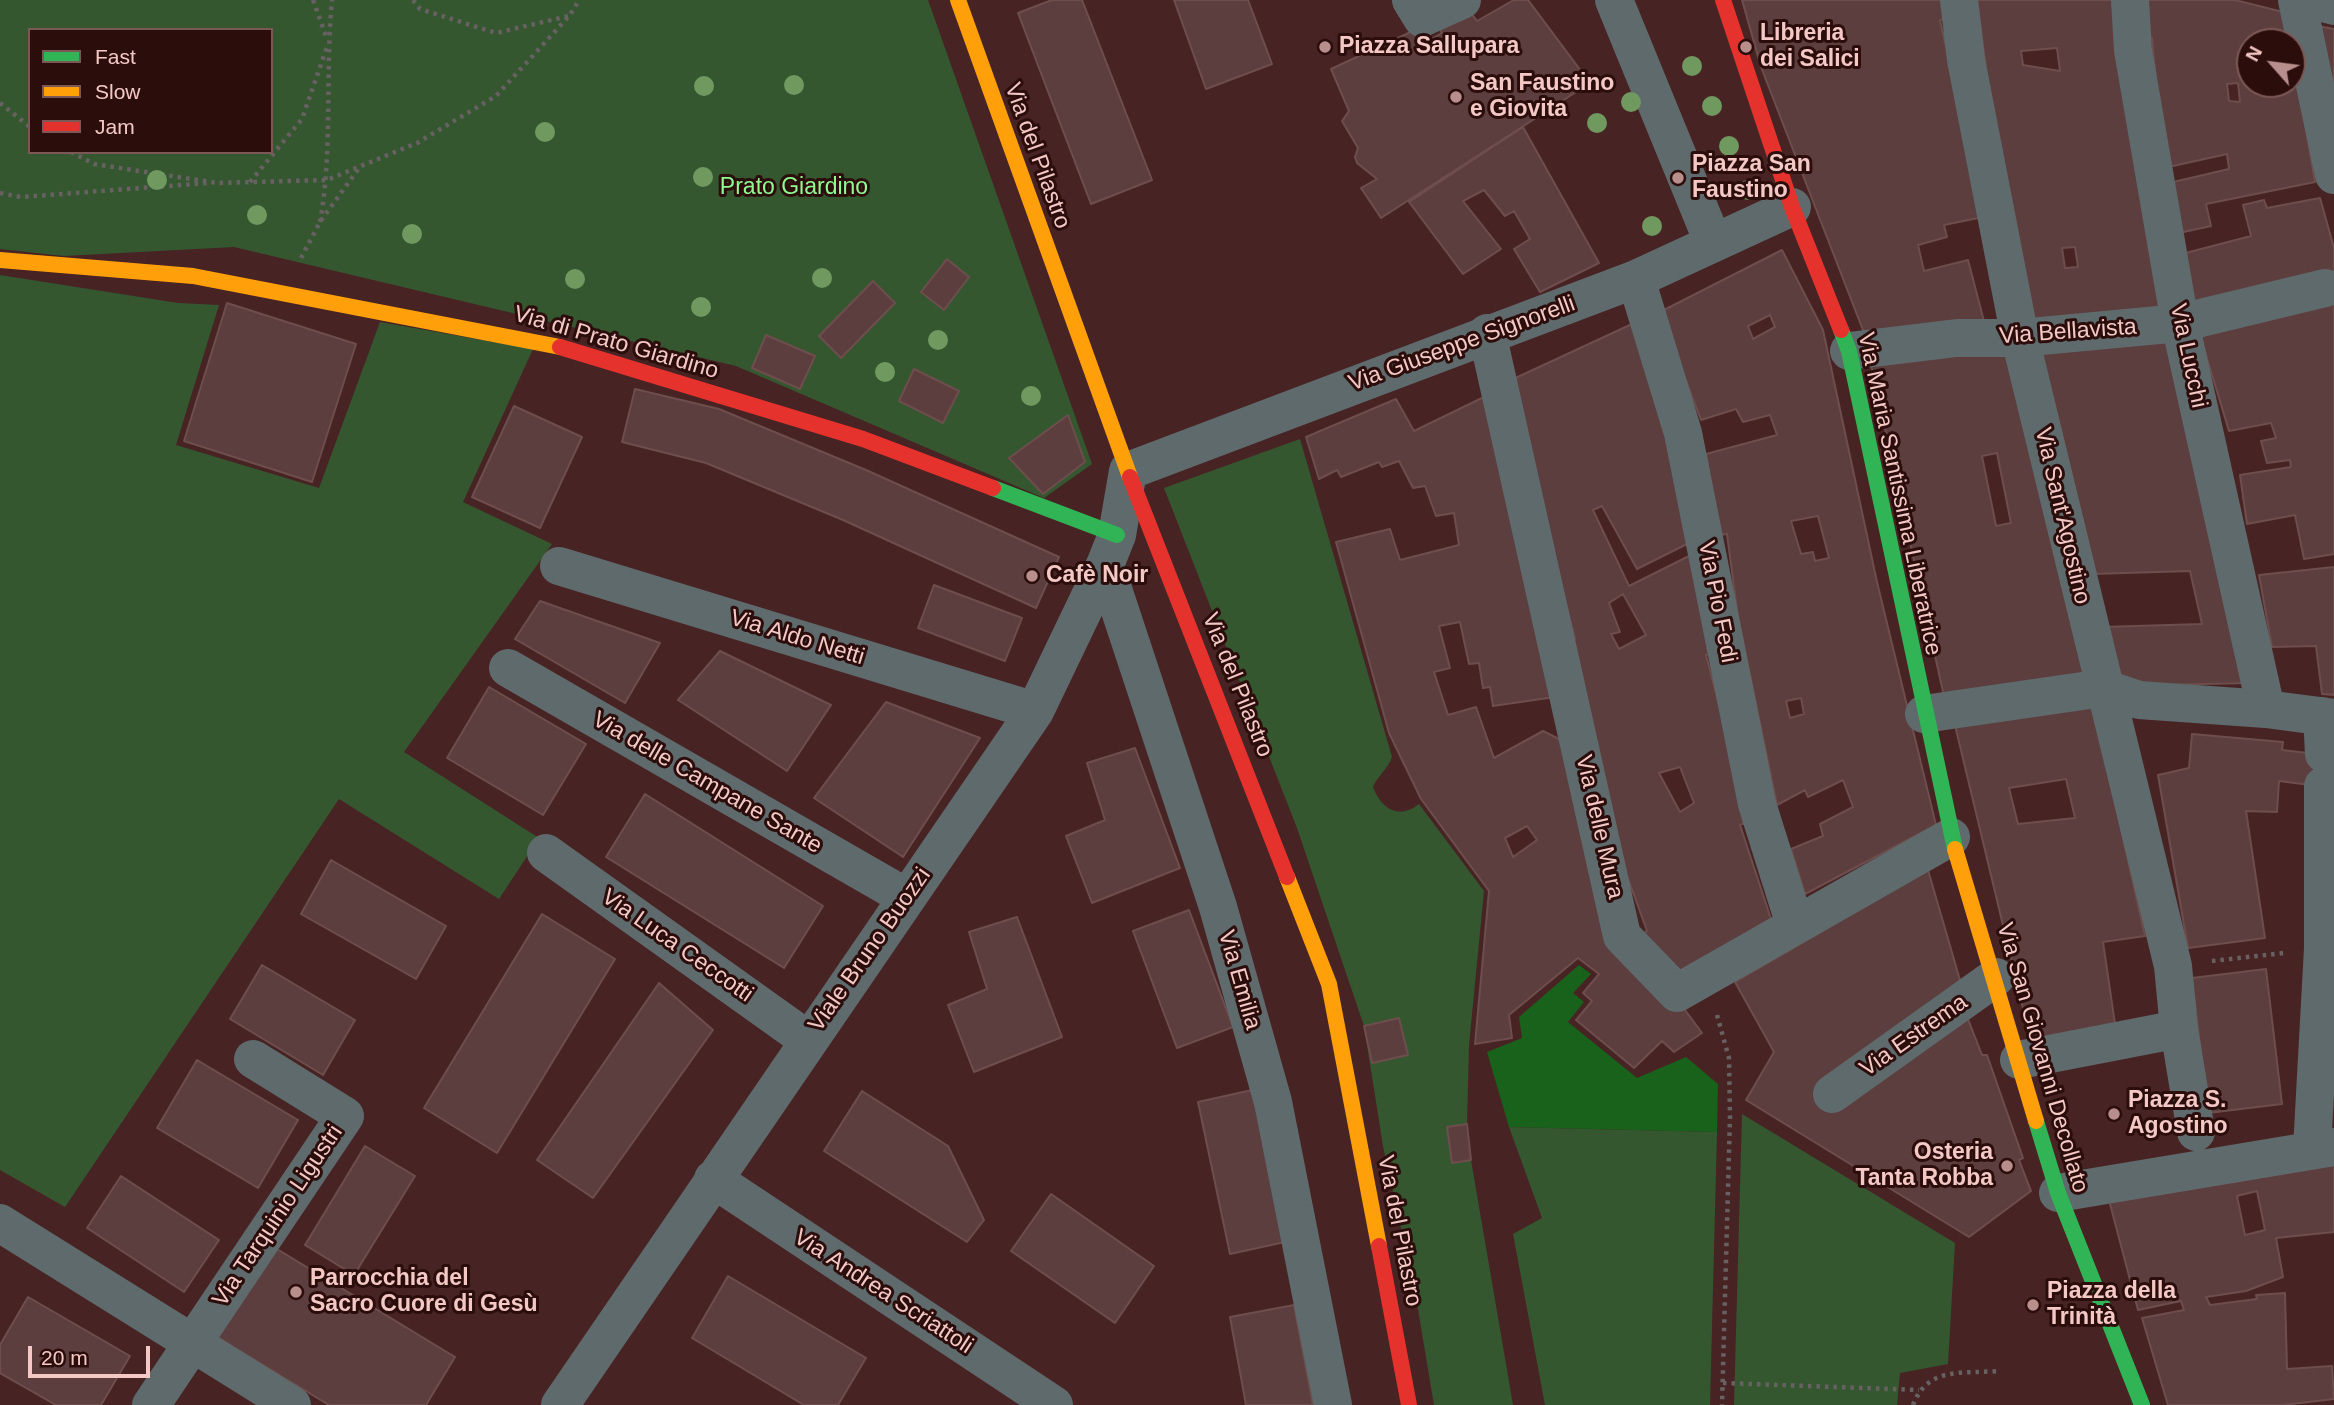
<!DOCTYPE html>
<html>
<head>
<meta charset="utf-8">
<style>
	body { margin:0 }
	#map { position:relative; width:2334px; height:1405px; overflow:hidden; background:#482324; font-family:Helvetica,sans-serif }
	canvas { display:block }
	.legend { position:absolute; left:28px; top:28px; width:245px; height:126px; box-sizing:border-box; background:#2b0d0c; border:2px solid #7b5856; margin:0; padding:9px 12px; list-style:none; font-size:21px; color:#f4c9c5 }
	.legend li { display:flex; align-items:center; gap:14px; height:35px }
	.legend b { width:35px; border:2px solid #7b5856 }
	.north { position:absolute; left:2236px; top:28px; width:70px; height:70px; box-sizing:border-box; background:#2b0d0c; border:2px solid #7b5856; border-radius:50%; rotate:298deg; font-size:19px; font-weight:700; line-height:28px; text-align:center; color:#f4c9c5 }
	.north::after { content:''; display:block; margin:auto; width:24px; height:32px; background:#b88f8d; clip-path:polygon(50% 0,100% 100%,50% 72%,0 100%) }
	.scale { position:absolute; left:28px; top:1346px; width:122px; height:32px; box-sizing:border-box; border:4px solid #f4c9c5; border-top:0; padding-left:9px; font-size:21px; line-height:24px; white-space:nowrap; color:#f4c9c5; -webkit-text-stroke:5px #2b0d0c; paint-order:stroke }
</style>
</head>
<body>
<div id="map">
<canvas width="2334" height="1405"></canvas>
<ul class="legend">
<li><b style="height:9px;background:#30b455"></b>Fast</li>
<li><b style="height:9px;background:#ff9f0a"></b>Slow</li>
<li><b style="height:9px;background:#e5322d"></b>Jam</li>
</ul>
<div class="north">N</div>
<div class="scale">20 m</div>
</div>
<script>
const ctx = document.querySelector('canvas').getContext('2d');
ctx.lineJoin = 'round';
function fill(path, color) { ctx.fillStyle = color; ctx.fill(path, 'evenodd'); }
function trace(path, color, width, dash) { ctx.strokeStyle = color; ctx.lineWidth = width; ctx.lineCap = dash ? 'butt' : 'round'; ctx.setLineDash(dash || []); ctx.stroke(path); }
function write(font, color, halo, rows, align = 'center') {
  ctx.font = font + ' Helvetica,sans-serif'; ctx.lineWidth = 6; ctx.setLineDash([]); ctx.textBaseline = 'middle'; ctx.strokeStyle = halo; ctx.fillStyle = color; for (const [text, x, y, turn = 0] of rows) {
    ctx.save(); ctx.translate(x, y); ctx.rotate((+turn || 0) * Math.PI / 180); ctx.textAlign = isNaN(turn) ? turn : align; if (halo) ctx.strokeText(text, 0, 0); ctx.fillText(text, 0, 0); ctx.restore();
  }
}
fill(new Path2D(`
	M0,0H928L1092,464L1044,498L736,366L234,247L64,256L0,249ZM30,30H271V152H30Z
	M0,275L178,303L219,305L176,445L319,488L380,322L533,349L463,502L552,544L404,752L539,838L499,899L339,799L65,1207L0,1170Z
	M1300,439L1392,757C1388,769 1378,775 1373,787C1381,809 1399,820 1419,804L1484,891L1469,1045L1467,1124L1447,1127L1452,1163L1471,1160L1513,1405H1434L1416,1297L1383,1146L1364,1026L1297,828L1164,488Z
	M1742,1114L1955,1243L1948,1364L1900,1373L1897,1405H1734Z
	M1509,1127L1717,1132L1710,1405H1545L1513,1234L1542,1218Z`), '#355730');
fill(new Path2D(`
	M1579,965L1591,974L1573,993L1584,1002L1568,1022L1637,1078L1686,1057L1718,1084L1717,1132L1509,1127L1487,1052L1522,1038L1519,1017Z`), '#18621c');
const building = new Path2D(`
	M1052,0H1082L1152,180L1091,204L1018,13Z
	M1174,0H1248L1272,64L1206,89Z
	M1514,0H1528L1590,83L1381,218L1361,188L1377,179L1357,163L1355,157L1358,148L1342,121L1349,111L1331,69L1415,30L1424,43L1442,33L1435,21L1464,4L1477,21Z
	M1742,0H1945L1947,19L1940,20L1983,217L1944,225L1947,237L1918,245L1924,271L1968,260L1985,325L1866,338L1761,67Z
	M1977,0H2117L2164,312L2026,326L2007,226ZM2057,48L2060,71L2023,65L2021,51ZM2075,247L2078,267L2065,268L2062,248Z
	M2142,0H2235L2283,12L2291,42H2250V84H2292V46L2315,182L2206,204L2211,226L2179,233L2169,183L2229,169L2227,154L2164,168L2152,38L2144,37ZM2238,83L2240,102L2229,101L2227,84Z
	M2318,26L2334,29V108Z
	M1523,127L1599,263L1540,292L1514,249L1530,239L1514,211L1505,216L1484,190L1463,201L1501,249L1463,274L1409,202Z
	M2320,198L2334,248V278L2192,311L2178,255L2251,236L2243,205L2264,200L2267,208Z
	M1782,250L1823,330L1877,582L1936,825L1805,894L1791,849L1823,836L1820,824L1853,807L1843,780L1808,797L1805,790L1777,805L1738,617L1727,534L1719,535L1706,454L1777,435L1770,415L1743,422L1736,409L1701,420L1660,312ZM1770,315L1775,327L1753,339L1748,326ZM1818,516L1829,558L1815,561L1813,552L1801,554L1791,521ZM1801,698L1804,714L1790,718L1786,701Z
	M947,259L969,277L944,310L921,292Z
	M873,281L895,303L841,358L819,336Z
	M2334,298V554L2304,559L2295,515L2247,524L2240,475L2291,467L2290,460L2267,463L2261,441L2276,438L2271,423L2229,431L2200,335Z
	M227,303L356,344L312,482L184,441Z
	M1632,324L1670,444L1691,542L1637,569L1602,506L1593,510L1629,586L1691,555L1714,653L1706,655L1749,821L1740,825L1773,925L1674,982L1641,935L1647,931L1625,870L1568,640L1575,639L1509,381ZM1623,594L1646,635L1619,649L1611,634L1620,632L1609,603ZM1680,767L1694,803L1680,812L1659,773Z
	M2173,332L2249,683L2113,686L2102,627L2202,624L2190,571L2092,574L2036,348Z
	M766,335L815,356L800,389L752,368Z
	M2014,350L2089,676L1945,701L1870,360ZM1997,453L2011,523L1996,526L1982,456Z
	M914,369L959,391L943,423L899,401Z
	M635,389L719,409L866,470L1059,557L1036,608L843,520L706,463L622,442Z
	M1484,397L1555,697L1493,706L1490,687L1483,688L1479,663L1469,664L1460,622L1439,626L1450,668L1434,672L1448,715L1476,707L1494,758L1543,731L1561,740L1606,932L1685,1010L1702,1033L1674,1052L1662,1041L1634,1068L1576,1020L1592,1001L1583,993L1599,974L1578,958L1509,1015L1512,1038L1475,1044L1489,891L1421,799L1389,733L1336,542L1390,529L1400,560L1459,545L1454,513L1436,516L1425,486L1413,488L1399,461L1382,467L1379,462L1341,477L1337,470L1319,479L1306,437L1396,399L1414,431ZM1527,826L1537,840L1513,857L1505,838Z
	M514,406L582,437L540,528L472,497Z
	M1068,415L1085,462L1043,494L1009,458Z
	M2334,567V695L2322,694L2316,646L2272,647L2259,575Z
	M934,585L1022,618L1005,661L918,628Z
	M540,601L660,643L625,703L515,639Z
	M720,651L831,705L787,771L678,700Z
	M489,687L586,744L543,815L447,758Z
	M2092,700L2145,936L2103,942L2116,1031L2032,1046L1953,717ZM2066,779L2075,818L2018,824L2009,788Z
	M886,702L980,738L903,857L814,798Z
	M2192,734L2283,742L2282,750L2334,756V788L2279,781L2277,812L2246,811L2265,938L2188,948L2158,775L2189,768Z
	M1135,748L1180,868L1092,903L1066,836L1105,820L1087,763Z
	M645,794L823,906L784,968L606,857Z
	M331,860L446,926L416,979L301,914Z
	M1928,870L1962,987L1966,1014L1982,1055H1987L2023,1158L2019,1160L2031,1191L1969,1237L1746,1100L1774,1052L1735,982Z
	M1189,910L1233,1027L1177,1048L1133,931Z
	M542,914L615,959L497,1153L424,1108Z
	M1017,917L1062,1037L974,1072L948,1005L987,989L969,932Z
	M262,965L355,1020L323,1075L230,1019Z
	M2266,969L2282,1104L2208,1113L2192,978Z
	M659,983L713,1030L593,1198L537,1160Z
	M1399,1018L1408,1055L1372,1063L1364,1026Z
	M197,1060L298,1120L258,1188L157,1128Z
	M1252,1090L1285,1242L1230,1254L1198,1102Z
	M862,1091L948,1146L984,1220L967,1242L824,1151Z
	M1467,1124L1471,1160L1452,1163L1447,1127Z
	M365,1146L415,1176L354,1275L305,1245Z
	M2334,1159V1232L2276,1238L2283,1277L2246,1291L2206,1297L2210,1305L2257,1299L2256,1295L2285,1293L2287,1369L2332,1366L2334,1399L2283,1405H2168L2142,1318L2184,1310L2181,1301L2138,1310L2105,1185ZM2257,1191L2265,1230L2245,1235L2237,1196Z
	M121,1176L219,1240L184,1292L87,1228Z
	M1051,1194L1154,1266L1115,1323L1011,1251Z
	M272,1246L455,1357L426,1405H329L217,1337Z
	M728,1276L866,1358L838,1405H804L692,1338Z
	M28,1297L130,1356L101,1405H56L0,1373V1345Z
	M1294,1305L1313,1405H1246L1230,1317Z`);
fill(building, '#5d3e3e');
trace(building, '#6d4e4d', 2);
trace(new Path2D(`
	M313,0L327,39
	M413,0L420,9L496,33L569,16
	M0,103L30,127
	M71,152L94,164L217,183L327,180L417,143L496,96L570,15L579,0
	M250,182L302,119L327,47
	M0,193L21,197L208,183
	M320,222C333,149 325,74 332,0
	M301,258L320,222L359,168
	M2212,961L2284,953
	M1717,1015L1729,1058L1730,1116L1722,1405
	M1723,1383L1919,1390
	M1913,1405C1928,1366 1962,1374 1998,1371`), '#676161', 4.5, [3.5, 5]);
trace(new Path2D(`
	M1411,0L1422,18L1462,0
	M1614,0L1713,242
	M1959,0L1966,60L2020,338L2173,966L2179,1029L2196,1132
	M2130,0L2133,50L2180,323L2266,709
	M2297,0L2334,175
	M2312,0L2334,6
	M1636,279L1683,433L1757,804L1795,925
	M1487,333L1622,936L1677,993L1951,837
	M1849,351L1957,338H2020L2180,323L2325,288
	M1105,565L1218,907L1273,1102L1333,1405
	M559,566L1035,711
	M508,668L906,897
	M1924,714L2103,688L2139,700L2266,709L2334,718
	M2322,716L2324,754
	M546,853L808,1040
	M2019,1060L2179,1029
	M1832,1094L1996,977
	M2312,1149L2323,948V786
	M713,1179L1054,1405
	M2058,1193L2334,1147
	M0,1223L292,1405
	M151,1405L345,1116L253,1059
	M560,1405L1035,711L1105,565L1117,535L1128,471L1636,279L1792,207`), '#5e6a6c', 38);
trace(new Path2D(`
	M1841,330L1849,351L1955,849
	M993,488L1117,535
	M2036,1121L2058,1193L2142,1405`), '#30b455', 16);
trace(new Path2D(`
	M958,0L1130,477
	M0,260L193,276L560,347
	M1955,849L2036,1121
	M1287,877L1329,984L1379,1246`), '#ff9f0a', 16);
trace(new Path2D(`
	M1723,0L1792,207L1841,330
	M560,347L863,439L993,488
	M1130,477L1287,877
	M1379,1246L1409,1405`), '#e5322d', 16);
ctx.fillStyle = '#709960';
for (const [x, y] of [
	[1692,66],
	[794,85],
	[704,86],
	[1631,102],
	[1712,106],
	[1597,123],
	[545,132],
	[1729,146],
	[703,177],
	[157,180],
	[1748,190],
	[257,215],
	[1652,226],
	[412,234],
	[822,278],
	[575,279],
	[701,307],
	[938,340],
	[885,372],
	[1031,396]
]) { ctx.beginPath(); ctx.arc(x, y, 10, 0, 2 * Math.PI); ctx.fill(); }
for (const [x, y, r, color] of [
	[1325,47,7,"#b88f8d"],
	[1746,47,7,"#b88f8d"],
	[1456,97,7,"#b88f8d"],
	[1678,178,7,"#b88f8d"],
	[1032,576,7,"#b88f8d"],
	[2114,1114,7,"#b88f8d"],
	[2007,1166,7,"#b88f8d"],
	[296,1292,7,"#b88f8d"],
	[2033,1305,7,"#b88f8d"]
]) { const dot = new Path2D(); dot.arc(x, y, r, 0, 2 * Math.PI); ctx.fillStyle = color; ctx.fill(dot); trace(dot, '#2b0d0c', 2.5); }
write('bold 23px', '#f4c9c5', '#2b0d0c', [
	["Libreria",1760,34],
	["dei Salici",1760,60],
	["Piazza Sallupara",1339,47],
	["San Faustino",1470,84],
	["e Giovita",1470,110],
	["Piazza San",1692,165],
	["Faustino",1692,191],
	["Cafè Noir",1046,576],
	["Piazza S.",2128,1101],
	["Agostino",2128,1127],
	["Osteria",1993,1153,"right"],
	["Tanta Robba",1993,1179,"right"],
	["Parrocchia del",310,1279],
	["Sacro Cuore di Gesù",310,1305],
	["Piazza della",2047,1292],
	["Trinità",2047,1318]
], 'left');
write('23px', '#f4c9c5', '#2b0d0c', [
	["Via del Pilastro",1037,156,70],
	["Via Bellavista",2068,332,-4],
	["Via di Prato Giardino",616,343,16],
	["Via Giuseppe Signorelli",1462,344,-20],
	["Via Lucchi",2188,356,78],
	["Via Maria Santissima Liberatrice",1899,494,78],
	["Via Sant'Agostino",2062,516,77],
	["Via Pio Fedi",1717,602,79],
	["Via Aldo Netti",797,638,17],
	["Via del Pilastro",1237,685,68],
	["Via delle Campane Sante",707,783,30],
	["Via delle Mura",1599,827,77],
	["Via Luca Ceccotti",677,946,35],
	["Viale Bruno Buozzi",870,950,-55],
	["Via Emilia",1239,980,74],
	["Via Estrema",1914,1036,-35],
	["Via San Giovanni Decollato",2042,1058,74],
	["Via Tarquinio Ligustri",278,1216,-56],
	["Via del Pilastro",1399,1231,79],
	["Via Andrea Scriattoli",883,1292,33]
]);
write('23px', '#90f991', '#2b0d0c', [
	["Prato Giardino",794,188]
]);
</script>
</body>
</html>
